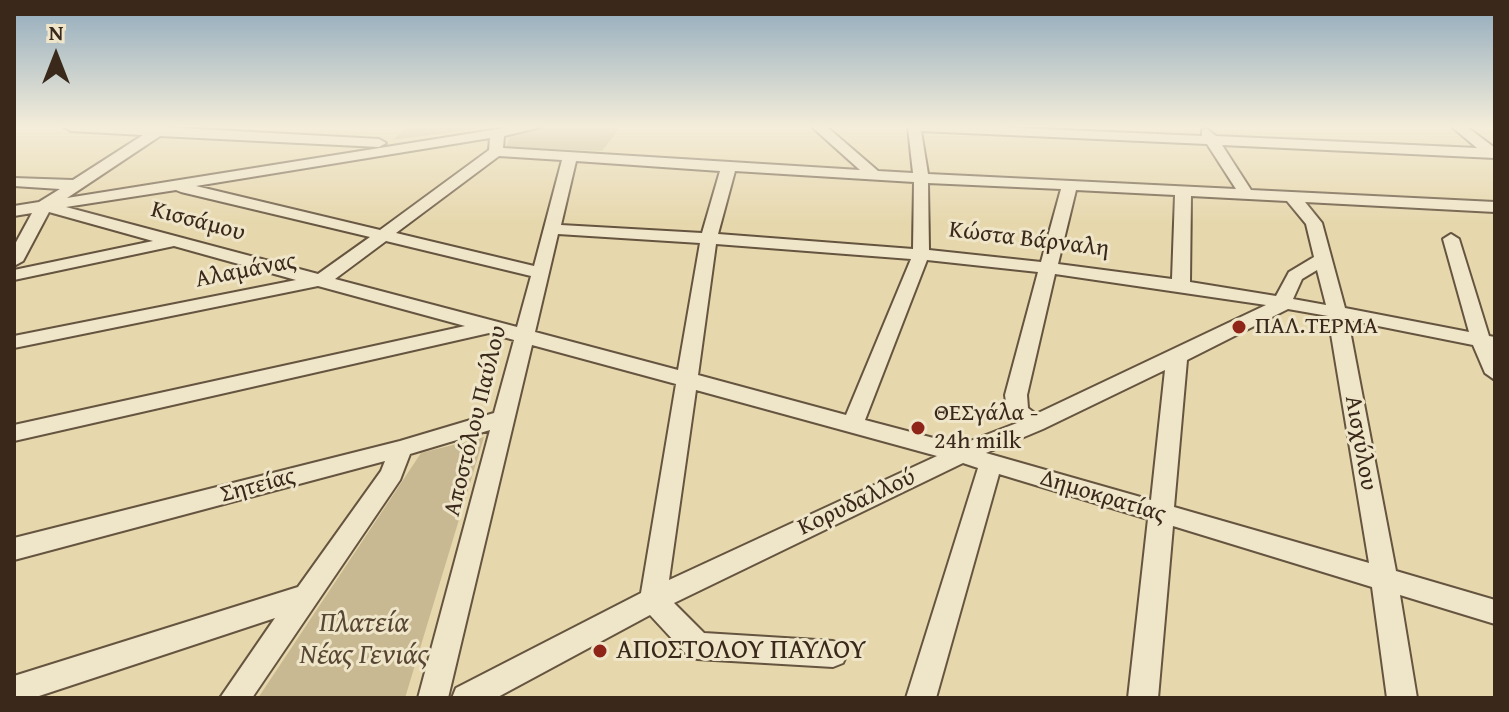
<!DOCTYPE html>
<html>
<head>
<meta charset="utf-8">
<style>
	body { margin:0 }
	#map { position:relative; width:1509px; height:712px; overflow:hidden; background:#e6d7ac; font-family:"Gentium Book Plus",serif }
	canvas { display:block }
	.frame { position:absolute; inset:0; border:16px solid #3a291b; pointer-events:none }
	.north { position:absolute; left:16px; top:16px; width:80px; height:80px; -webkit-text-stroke:6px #efe5c9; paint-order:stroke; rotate:0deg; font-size:22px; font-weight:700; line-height:32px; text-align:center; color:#3a291b }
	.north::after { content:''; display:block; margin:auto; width:28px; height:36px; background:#3a291b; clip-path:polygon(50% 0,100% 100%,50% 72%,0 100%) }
</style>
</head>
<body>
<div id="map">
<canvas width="1509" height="712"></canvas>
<div class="frame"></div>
<div class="north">N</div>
</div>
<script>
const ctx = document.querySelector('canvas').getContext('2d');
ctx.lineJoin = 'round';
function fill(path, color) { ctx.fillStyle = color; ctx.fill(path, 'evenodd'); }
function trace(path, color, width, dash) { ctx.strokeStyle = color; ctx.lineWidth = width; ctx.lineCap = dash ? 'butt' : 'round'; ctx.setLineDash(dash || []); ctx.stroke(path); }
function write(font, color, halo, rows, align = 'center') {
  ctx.font = font + ' "Gentium Book Plus",serif'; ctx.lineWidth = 6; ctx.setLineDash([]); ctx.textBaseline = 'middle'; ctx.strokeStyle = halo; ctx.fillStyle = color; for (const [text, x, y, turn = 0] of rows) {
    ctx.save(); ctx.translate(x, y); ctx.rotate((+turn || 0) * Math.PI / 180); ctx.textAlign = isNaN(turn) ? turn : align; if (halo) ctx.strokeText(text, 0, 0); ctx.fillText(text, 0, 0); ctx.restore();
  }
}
fill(new Path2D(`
	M407,127H494L392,140Z
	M547,127H621L602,151L506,147L511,133Z
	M484,437L405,698H258L421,453Z`), '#c9b993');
const minor = new Path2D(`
	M64,127H162L379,139L386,143L379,147L160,136L67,198L511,127H541L504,136L503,148L860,170L812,127H827L878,171L913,173L908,127H998L1202,136V130L1207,129L1216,136L1477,148L1452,127H1467L1495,148V158L1222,145L1251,190L1495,202V212L1305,202L1322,223L1345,308L1469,332L1443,239L1451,234L1459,239L1489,336L1495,337V380L1485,373L1473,345L1348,320L1396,571L1495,600V624L1400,595L1417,698H1387L1372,587L1173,526L1158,698H1128L1148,519L999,474L936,698H906L978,468L963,463L674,603L704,633L833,641L843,645L847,654L843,663L833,667L697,659L687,655L650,615L496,698H452L456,688L641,593L676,384L532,345L448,698H418L490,430L410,454L400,480L252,698H220L275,618L33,698H14V676L298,587L381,471L385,461L14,560V538L400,441L494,413L514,340L489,333L14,441V425L465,326L318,286L14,348V336L296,280L174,246L14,280V270L153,241L49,212L23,261L14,266V246L32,213L14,216V206L39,202L60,189L14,186V178L73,180L143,135L71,131ZM921,131L1207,144L1236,189L928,174ZM490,138L489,150L380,230L196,186ZM499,156L562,160L534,266L396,233ZM576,161L720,171L702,233L561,225ZM735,171L914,182L913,249L718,234ZM928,183L1061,189L1041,262L929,250ZM176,190L181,192L370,237L318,274L66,207ZM1076,190L1175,195L1172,279L1058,264ZM1191,196L1287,201L1306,224L1314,257L1289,272L1276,296L1190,282ZM558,234L700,243L678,370L535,332ZM386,241L531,276L517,327L335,279ZM716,244L911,259L846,415L698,375ZM927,260L1038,272L1005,395L1007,409L1017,423L960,445L865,420ZM1317,270L1326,305L1293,299L1302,279ZM1055,274L1266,305L1036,414L1028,408L1027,395ZM1288,309L1328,316L1369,563L1174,507L1187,360ZM1165,370L1151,500L986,453L1043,429ZM696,390L937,456L669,580Z`);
trace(minor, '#65543f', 4);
fill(minor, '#efe5c9');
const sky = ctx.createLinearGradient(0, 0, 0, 226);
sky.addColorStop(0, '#90aabc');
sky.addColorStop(0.56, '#f4edda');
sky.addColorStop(1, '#f4edda00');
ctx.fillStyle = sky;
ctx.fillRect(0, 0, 1509, 226);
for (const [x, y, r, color] of [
	[1239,327,8,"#8f2418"],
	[918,428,8,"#8f2418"],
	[600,651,8,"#8f2418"]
]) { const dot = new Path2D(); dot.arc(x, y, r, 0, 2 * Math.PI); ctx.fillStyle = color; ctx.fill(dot); trace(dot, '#efe5c9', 3); }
write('24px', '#3a291b', '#efe5c9', [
	["Κισσάμου",198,222,15],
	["Κώστα Βάρναλη",1029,240,7],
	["Αλαμάνας",246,271,-11],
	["Αποστόλου Παύλου",476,421,-76],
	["Αισχύλου",1360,443,80],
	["Σητείας",258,486,-15],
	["Δημοκρατίας",1103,497,17],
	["Κορυδαλλού",857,503,-25]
]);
write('24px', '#3a291b', '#efe5c9', [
	["ΠΑΛ.ΤΕΡΜΑ",1255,327],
	["ΘΕΣγάλα -",934,414],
	["24h milk",934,442]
], 'left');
write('italic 28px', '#574633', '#efe5c9', [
	["Πλατεία",364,624],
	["Νέας Γενιάς",364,656]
]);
write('28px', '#3a291b', '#efe5c9', [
	["ΑΠΟΣΤΟΛΟΥ ΠΑΥΛΟΥ",616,651]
], 'left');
</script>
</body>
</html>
